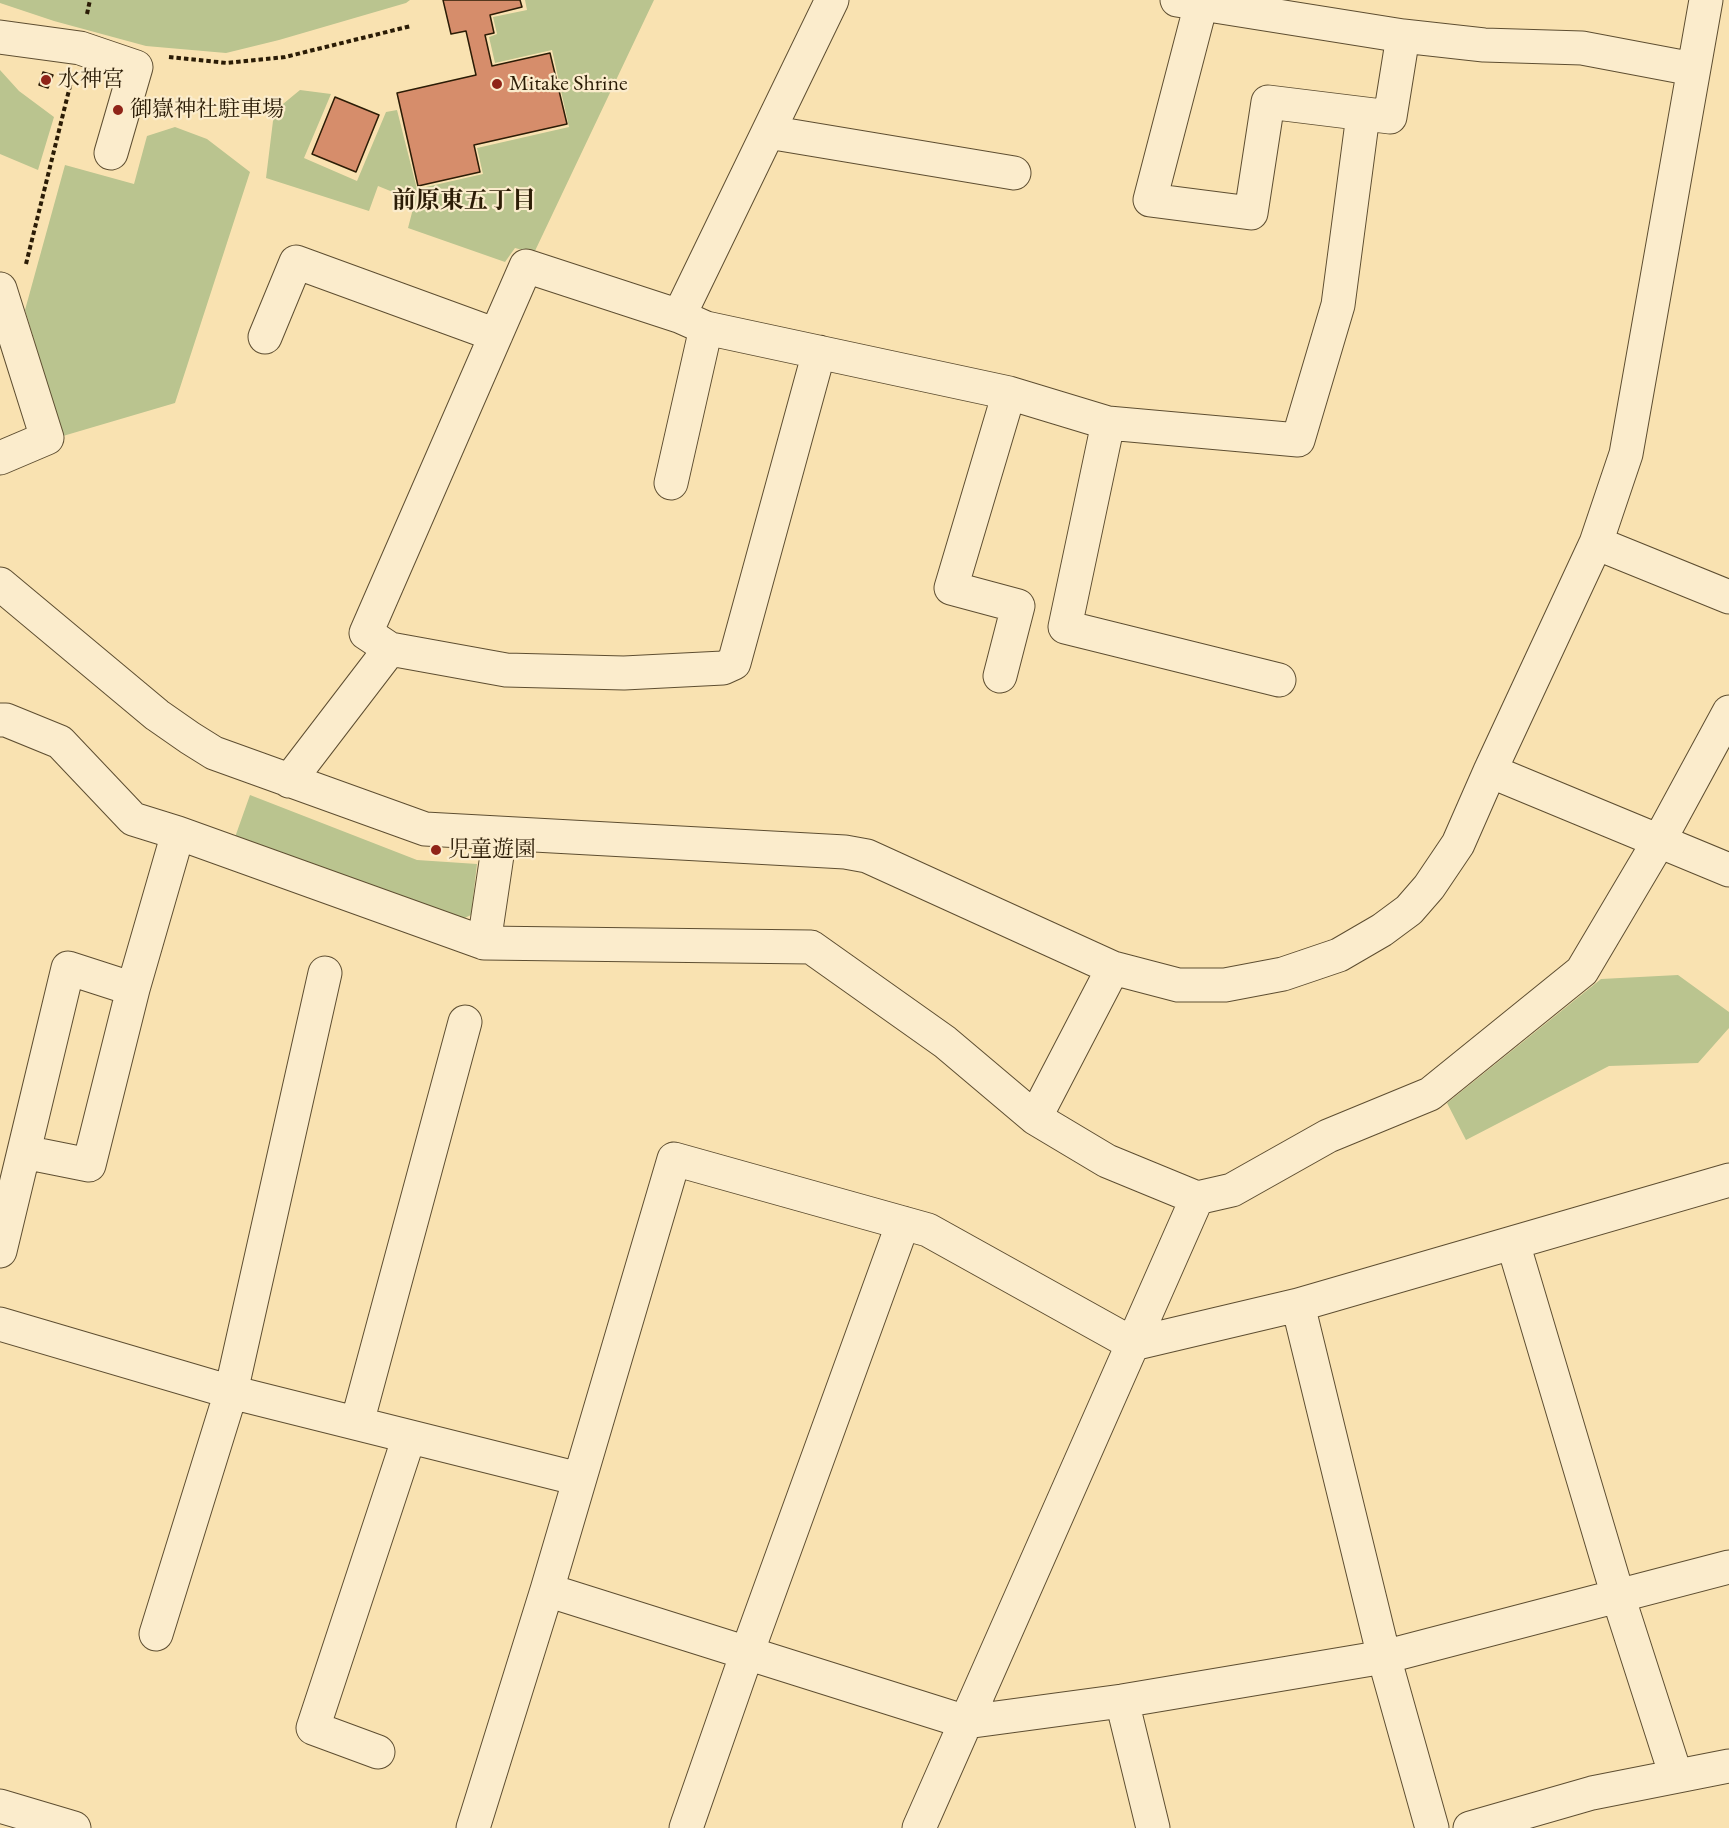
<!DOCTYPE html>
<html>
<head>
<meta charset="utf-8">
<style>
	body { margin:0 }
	canvas { display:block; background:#f9e2b1 }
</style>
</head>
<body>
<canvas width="1729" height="1828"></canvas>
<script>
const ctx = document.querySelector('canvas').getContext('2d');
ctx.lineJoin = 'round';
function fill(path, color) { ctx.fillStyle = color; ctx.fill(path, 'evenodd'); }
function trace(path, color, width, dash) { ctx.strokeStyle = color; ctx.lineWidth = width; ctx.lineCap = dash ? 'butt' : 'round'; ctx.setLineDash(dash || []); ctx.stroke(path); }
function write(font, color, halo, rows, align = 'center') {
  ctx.font = font + ' "EB Garamond","Noto Serif JP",serif'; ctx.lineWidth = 4.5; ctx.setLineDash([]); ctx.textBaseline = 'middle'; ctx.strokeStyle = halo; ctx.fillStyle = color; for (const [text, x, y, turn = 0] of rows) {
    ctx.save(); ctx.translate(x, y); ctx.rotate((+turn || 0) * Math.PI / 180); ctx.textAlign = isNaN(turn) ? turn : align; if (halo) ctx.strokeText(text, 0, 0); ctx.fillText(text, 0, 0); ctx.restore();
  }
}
fill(new Path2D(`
	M0,0H410L406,3L279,40L226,53L146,46L54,21L0,3Z
	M525,0H654L534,253L515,248L505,262L408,228L415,201L378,186L369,211L266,178L273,121L283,104L300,90L331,94L304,158L357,181L386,112L397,110L417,189L483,174L477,148L569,127L552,50L495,63L489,37L497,34L493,17L527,10Z
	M0,70L19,91L54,117L38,170L0,154Z
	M175,127L207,139L250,172L175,403L63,436L25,310L65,165L134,184L147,136Z
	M250,795L417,860L477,864L471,915L452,924L234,840Z
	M1678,975L1729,1012V1028L1698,1063L1609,1066L1466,1140L1447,1103L1601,979Z`), '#bac48f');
const building = new Path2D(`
	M443,0H520L522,7L490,15L494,33L485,35L492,66L550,53L567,124L474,145L480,172L418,186L397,93L476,75L466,31L451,34Z
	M43,72L53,75L48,88L39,85Z
	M335,97L379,115L356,172L312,154Z`);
fill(building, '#d68d6b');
trace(building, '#2b1c06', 1.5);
const minor = new Path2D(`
	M1177,0C1252,12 1328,24 1403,36L1390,117L1268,102L1251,213L1150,200L1201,4
	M1403,36L1484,45L1582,48L1693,69
	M0,37L80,48L136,67L111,153
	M768,132L1014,173
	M0,289L47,438L0,458
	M679,316L832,0
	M265,337L296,262L496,335
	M819,352L734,663L723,668L624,673L506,670L390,649L366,633L526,266L679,316L706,328L1009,393L1108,423L1298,440L1338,305L1363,115
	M1108,423L1065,627L1279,680
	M671,483L706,328
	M1596,543L1729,597
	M0,584L157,715L190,738L214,753L425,829L845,852L867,856L1113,968L1178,985H1225L1283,974L1339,955L1382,930L1409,910L1429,887L1458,844L1490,771L1596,543L1626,454L1706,0
	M1000,676L1018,606L951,588L1009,393
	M0,720H6L60,742L133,819L178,833L484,943L811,947L945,1042L1035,1118
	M1490,771L1729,870
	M289,781L390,649
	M484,943L500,835
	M1113,968L1035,1118L1107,1161L1197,1198L1232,1190L1328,1136L1430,1094L1582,971L1659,841L1729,712
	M24,1152L89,1165L133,989
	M1513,1243L1618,1596L1676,1776
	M0,1251L68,968L133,989L178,833
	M1298,1305L1384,1657L1432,1828
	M0,1324L231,1392L579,1479
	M357,1423L465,1022
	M547,1590L966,1722L1122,1701L1384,1657L1729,1567
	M156,1634L231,1392L325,973
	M1122,1701L1153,1828
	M378,1752L313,1728L409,1437
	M0,1806L74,1828
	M473,1828L547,1590L674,1159L928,1230L1133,1344L1298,1305L1729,1180
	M686,1828L747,1653L903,1223
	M919,1828L1197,1198
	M1470,1828L1592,1793L1729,1766`);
trace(minor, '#5e4e31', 35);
trace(new Path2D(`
	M87,14L90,0
	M169,57L227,63L285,57L411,26
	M26,264L71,82`), '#2b1c06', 4, [4.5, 3]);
trace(minor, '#fbeccc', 33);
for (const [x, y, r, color] of [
	[46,80,6,"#8f2418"],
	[497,84,6,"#8f2418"],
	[118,110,6,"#8f2418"],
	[436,850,6,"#8f2418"]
]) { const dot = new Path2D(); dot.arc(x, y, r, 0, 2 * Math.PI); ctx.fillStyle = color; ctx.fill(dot); trace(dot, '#fbeccc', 2); }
write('22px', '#2b1c06', '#fbeccc', [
	["水神宮",58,80],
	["Mitake Shrine",509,84],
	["御嶽神社駐車場",130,110],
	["児童遊園",448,850]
], 'left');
write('bold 24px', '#2b1c06', '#fbeccc', [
	["前原東五丁目",464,201]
]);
</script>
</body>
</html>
